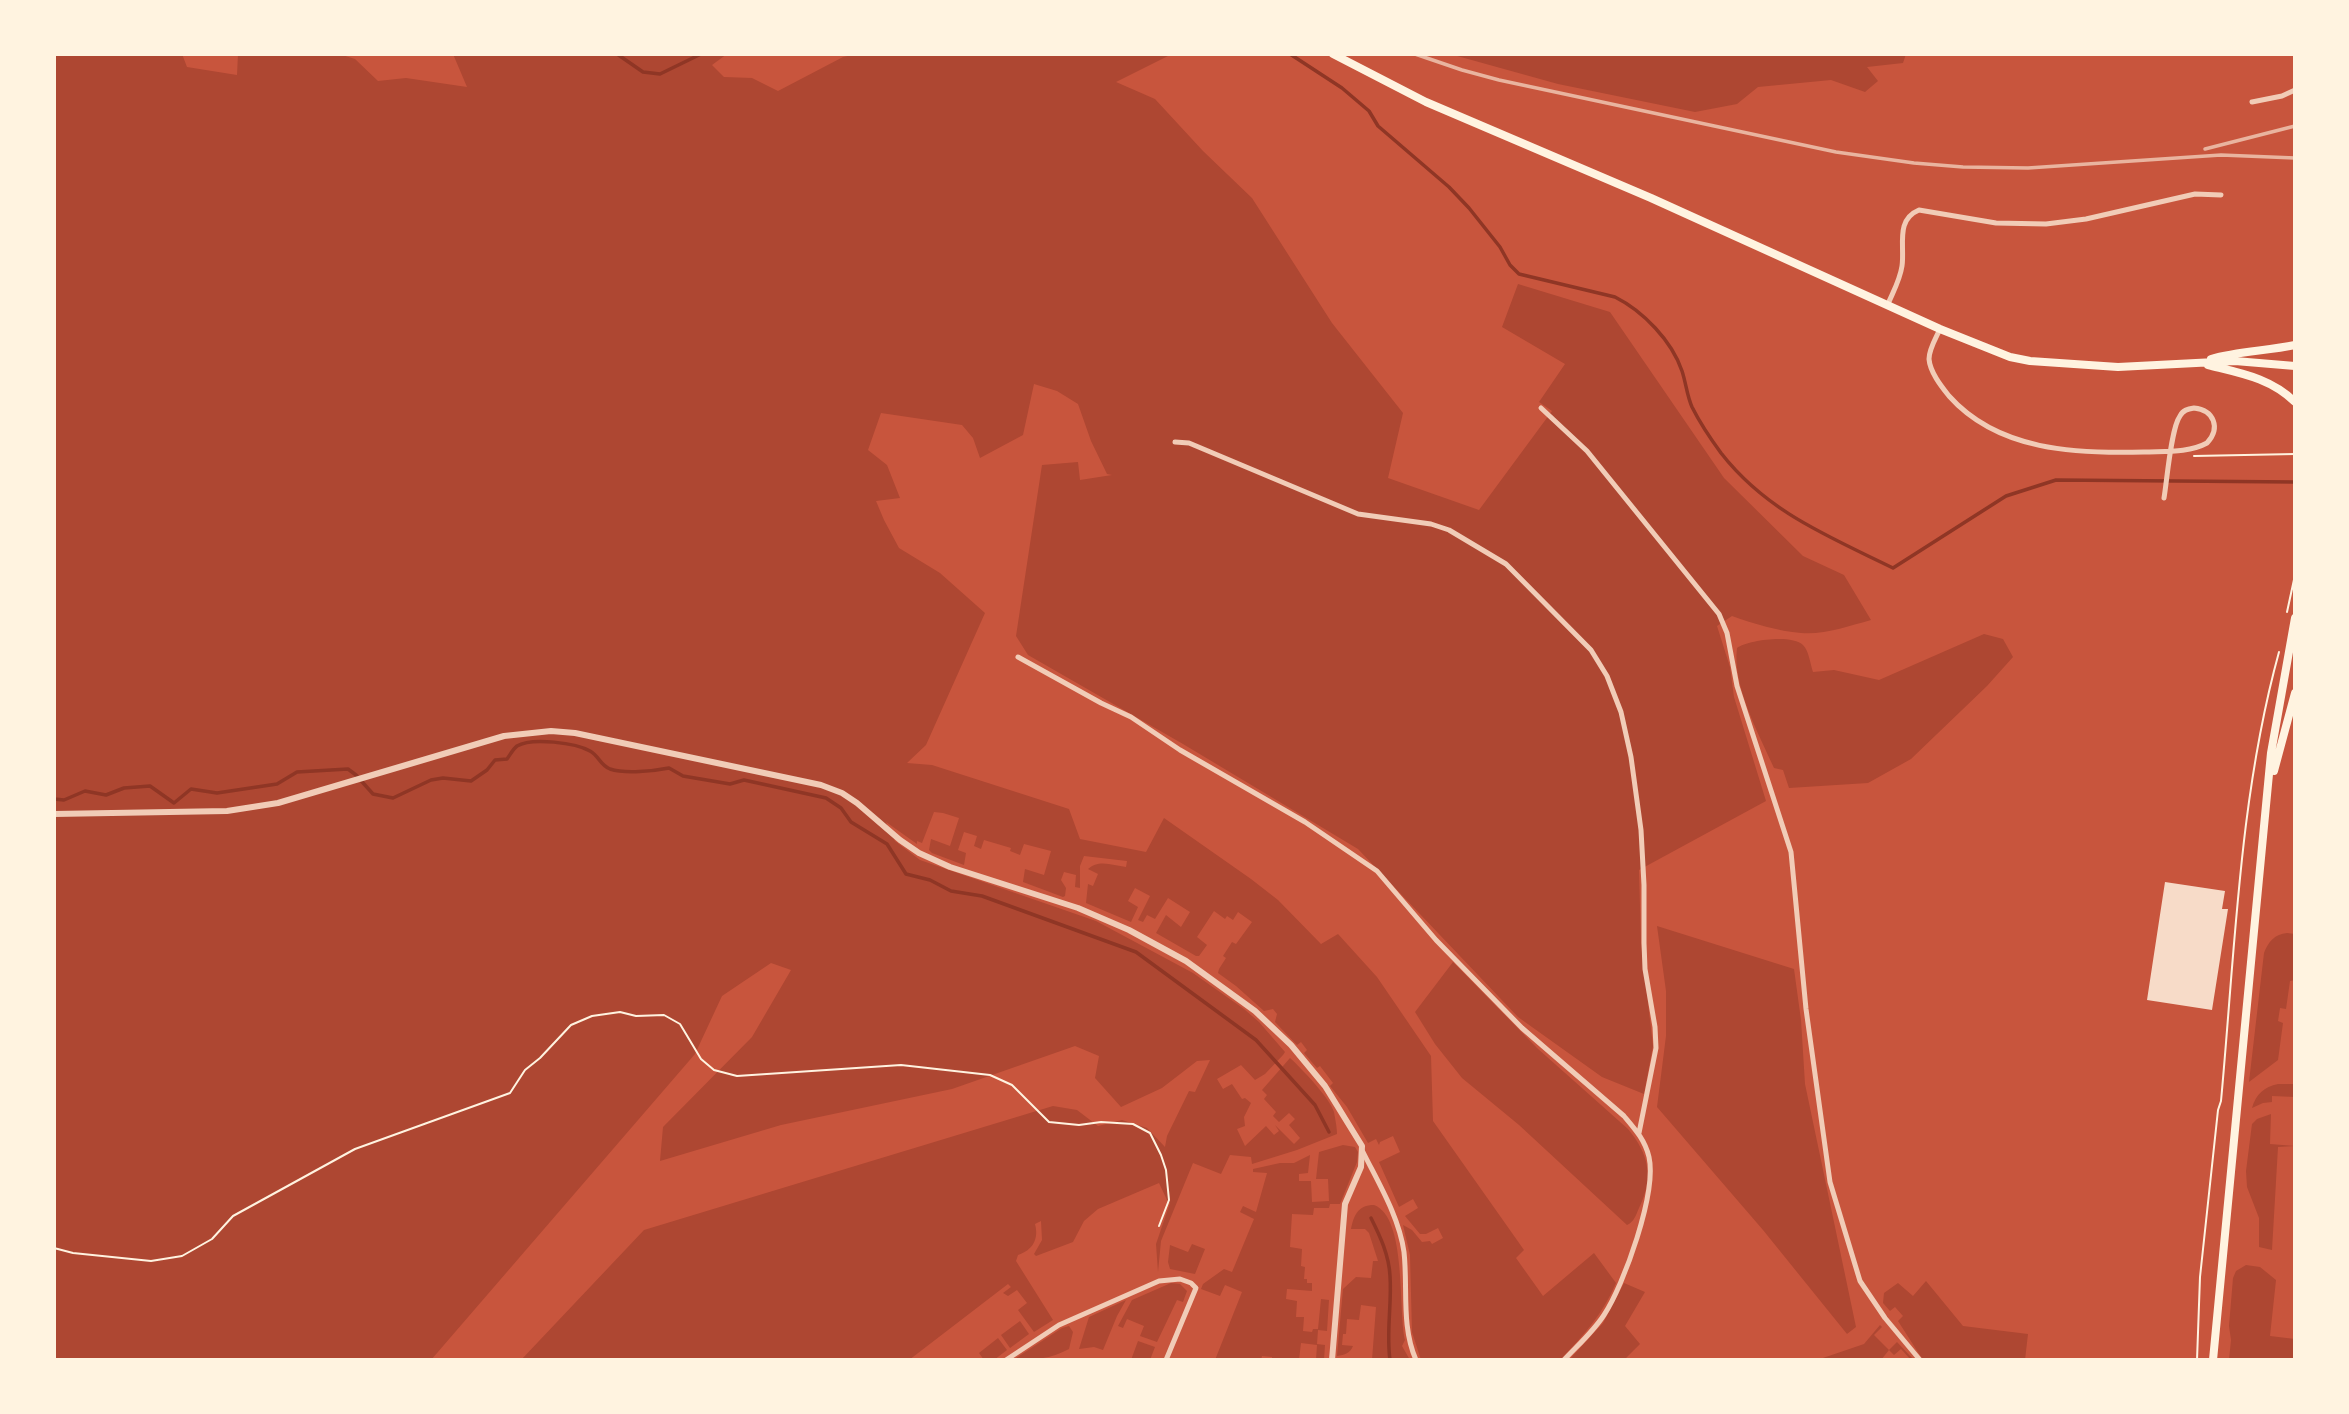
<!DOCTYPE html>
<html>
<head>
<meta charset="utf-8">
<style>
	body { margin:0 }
	#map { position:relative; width:2349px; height:1414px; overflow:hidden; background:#c8553d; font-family:Ubuntu,sans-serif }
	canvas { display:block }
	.frame { position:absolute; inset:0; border:56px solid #fff3e0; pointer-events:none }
</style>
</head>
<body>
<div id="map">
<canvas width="2349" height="1414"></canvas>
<div class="frame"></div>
</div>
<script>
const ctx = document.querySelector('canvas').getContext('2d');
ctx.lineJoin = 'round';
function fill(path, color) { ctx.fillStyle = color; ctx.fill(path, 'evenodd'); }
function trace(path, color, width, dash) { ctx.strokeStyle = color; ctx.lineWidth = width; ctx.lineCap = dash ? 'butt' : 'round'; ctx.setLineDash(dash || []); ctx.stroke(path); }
fill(new Path2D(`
	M54,54H182L187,67L237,75L238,54H339L355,59L378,81L406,78L467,87L453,54H727L712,65L724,77L752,78L778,91L843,57L857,54H1172L1116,82L1155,99L1203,151L1252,198L1332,323L1403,413L1388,478L1479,510L1552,411L1539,402L1565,364L1502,327L1518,284L1610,312L1724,478L1803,556L1844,575L1871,620C1849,626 1824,635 1801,633C1778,631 1754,624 1732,616L1717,626L1730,667L1734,697L1766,801L1639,870L1641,943L1653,1046L1644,1094L1602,1077L1518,1017L1358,849L1183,744L1028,655L1016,636L1042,465L1078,462L1080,480L1112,475L1107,474L1091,441L1078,404L1057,391L1034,384L1023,435L980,458L973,438L962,425L881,413L868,450L887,465L900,498L876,501L884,520L899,548L940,573L985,613L926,745L907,763L932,765L1069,809L1080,839L1146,852L1164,818L1251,879L1278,900L1321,944L1338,934L1377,977L1431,1056L1433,1121L1524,1250L1516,1258L1543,1296L1594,1253L1616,1283C1603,1314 1583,1336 1560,1360H1421L1412,1332L1410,1255L1403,1225L1412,1230L1422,1242L1430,1241L1432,1244L1443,1238L1438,1228L1426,1234H1420L1405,1216L1418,1208L1413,1199L1399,1207L1379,1162L1400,1152L1393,1136L1380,1142L1379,1145L1376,1139L1368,1143L1347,1107L1330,1086L1333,1083L1320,1066L1317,1068L1304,1053L1307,1050L1301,1042L1297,1045L1275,1022L1277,1014L1273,1009L1264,1011L1236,986L1218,973L1219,969L1226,958L1223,956L1232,942L1236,944L1252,922L1238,912L1233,920L1227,916L1225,919L1214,911L1197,937L1207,945L1199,956H1196L1156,933L1166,915L1181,927L1190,912L1168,898L1155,919L1147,915L1143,922L1138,920L1150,896L1135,888L1128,901L1138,907L1131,922L1086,903L1088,884L1093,886L1098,874L1088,869C1098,859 1113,865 1126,867L1127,861L1084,856L1080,866V888L1075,887L1076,875L1064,872L1061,880L1066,888L1065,896L1063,897L1023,882L1025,869L1044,875L1051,851L1024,844L1020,855L1010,851L1011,848L984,840L981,849L974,846L977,836L964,832L958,850L966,853L964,865L932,853L929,850L931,839L950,846L959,818L943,813L934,812L922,843L917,841V844L886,822L895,841L920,860L1096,921L1193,973L1244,1009L1259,1022L1285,1052L1283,1055L1265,1074L1255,1080L1241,1065L1217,1079L1223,1089L1232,1084L1242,1099L1245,1098L1251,1103L1244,1117L1245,1126L1237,1129L1245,1146L1266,1126L1274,1135L1279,1131L1275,1125L1294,1144L1300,1138L1289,1125L1295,1119L1289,1113L1279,1122L1273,1116L1276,1112L1264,1099L1267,1095L1262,1090L1290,1058C1301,1068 1330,1098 1334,1112C1335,1118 1337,1127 1337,1134L1297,1150L1252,1164L1251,1157L1230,1155L1221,1174L1193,1163L1161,1241L1158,1272L1156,1244L1170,1203L1167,1200L1159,1183L1098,1209L1084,1221L1073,1242L1036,1256L1034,1254L1042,1240L1041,1221L1035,1224C1039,1239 1033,1250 1018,1255L1016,1261L1053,1320L1034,1332L1018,1310L1027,1303L1017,1290L1008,1296L1003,1293L1011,1287L1008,1284L909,1360H521L644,1230L1053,1106L1077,1110L1098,1126L1122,1120L1147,1128L1165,1147L1167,1136L1189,1091L1195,1092L1210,1060L1197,1061L1162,1088L1121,1107L1095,1078L1099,1056L1075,1046L952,1089L781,1125L660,1161L663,1127L752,1037L791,970L771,963L722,996L695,1054L431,1360H54Z
	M1450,54H1906L1903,63L1867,67L1878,81L1865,92L1831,80L1758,87L1737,104L1695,112L1558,84Z
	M1984,634L2003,639L2013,657L1987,686L1911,759L1868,783L1789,788L1783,770L1774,768C1759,734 1732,686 1737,648C1748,640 1792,634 1803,645C1809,651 1810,663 1813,672L1834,670L1879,680Z
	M1657,926L1794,969L1801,1020L1805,1084L1856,1327L1847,1334L1763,1230L1657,1107L1666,1036V991Z
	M2287,933L2295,934V980L2290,981L2286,1009L2280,1008L2278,1021L2283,1023L2278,1060L2249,1082L2264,953C2268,942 2275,934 2287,933Z
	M1453,962L1537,1048L1628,1129C1649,1154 1654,1178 1639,1208C1636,1215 1634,1222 1627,1225L1519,1125L1462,1078L1435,1044L1415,1012Z
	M2278,1084H2295V1097L2272,1096V1102L2263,1103L2252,1108C2256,1094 2264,1087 2278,1084Z
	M2271,1114L2270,1144L2295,1146L2278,1147L2272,1250L2259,1247V1218L2247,1187L2246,1171L2252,1124L2257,1119Z
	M1343,1145L1355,1147L1358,1152L1357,1162L1340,1204H1330L1329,1208H1314L1313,1215L1292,1214L1290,1247L1302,1249L1301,1266L1305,1267L1304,1279H1307V1283H1312V1291L1287,1289L1286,1299L1297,1301L1296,1317H1304L1303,1331L1312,1332L1313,1329H1318L1321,1299L1329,1300L1327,1331L1318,1330L1317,1344L1325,1345L1324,1360H1316L1317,1345L1301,1343L1299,1360H1272V1357L1262,1356L1261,1360H1215L1242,1292L1225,1285L1220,1296L1201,1289L1203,1284L1224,1269L1232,1272L1254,1219L1240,1212L1243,1206L1256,1212L1267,1173L1253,1172V1169L1280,1163H1294L1310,1155L1308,1173L1299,1174V1181H1311L1312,1202L1329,1201L1328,1179H1316L1319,1152Z
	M1374,1205C1407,1217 1398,1310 1405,1340L1402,1346L1410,1360H1372L1376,1307L1361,1305L1359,1320L1347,1319L1346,1334H1343L1342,1345L1353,1346C1350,1353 1345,1355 1337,1356L1343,1289L1356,1277L1371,1278L1373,1261H1378L1369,1233L1365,1229H1351C1354,1215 1358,1205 1374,1205Z
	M1192,1244L1205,1249L1195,1274L1170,1269L1168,1262L1170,1245L1188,1252Z
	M2246,1265L2260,1267L2276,1280L2270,1336L2295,1339V1360H2229L2231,1340L2229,1326L2233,1278L2236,1271Z
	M1926,1281L1963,1326L2028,1334L2025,1360H1923L1898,1321L1903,1316L1895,1307L1890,1311L1883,1303L1884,1293L1898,1283L1913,1296Z
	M1171,1283L1180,1284L1187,1291L1183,1302L1177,1300L1157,1342L1140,1336L1144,1326L1127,1319L1123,1328L1118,1326L1132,1300Z
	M1624,1283L1645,1292L1625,1326L1640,1344L1626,1358V1360H1569L1603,1323Z
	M1126,1300L1117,1316L1103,1350L1094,1347L1079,1349L1089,1317Z
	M1020,1321L1029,1334L1010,1348L1001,1335Z
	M1880,1325L1882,1327L1874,1335L1889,1350L1897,1342L1914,1360H1911L1901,1349L1894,1355L1889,1350L1881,1360H1817L1864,1344Z
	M1069,1326L1073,1332L1069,1349C1051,1359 1033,1360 1013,1360L1062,1328Z
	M998,1338L1007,1350L994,1360H984L979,1353Z
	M1138,1341L1155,1347L1150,1360H1131Z`), '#ae4732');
trace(new Path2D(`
	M617,54L643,72L660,74L701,54
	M1290,54L1342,88L1369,111L1378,126L1449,187L1469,208L1500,247L1510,265L1519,274L1615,297C1643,311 1672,341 1682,371C1686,383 1687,396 1692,407C1700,423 1710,438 1721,453C1767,512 1828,536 1893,568L2006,496L2056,480L2295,482
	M54,799L64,800L85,791L106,795L124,788L150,786L174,803L191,789L217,793L277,784L297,772L348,769L356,775L373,794L393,798L431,780L443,778L471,781L487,770L495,760L507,759C510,755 513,749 517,746C532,737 576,743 590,751C599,756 600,765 610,769C625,774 654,771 669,768L683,776L730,784L744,780L826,798L841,808L851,822L887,844L906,874L930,880L951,891L982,896L1136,952L1256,1040L1315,1105L1329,1132
	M1371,1218C1380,1236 1389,1255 1390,1276C1392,1304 1386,1332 1390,1360`), '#8f3625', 3.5);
fill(new Path2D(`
	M2165,882L2225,891L2222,909H2228L2212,1010L2147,1000Z`), '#f7dbc8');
trace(new Path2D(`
	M2194,456L2295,454
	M2287,612L2295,575
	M54,1248L73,1253L151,1261L182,1256L212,1239L233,1216L355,1149L510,1093L525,1070L540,1058L571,1025L592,1016L620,1012L636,1016L664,1015L680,1024L701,1059L714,1070L737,1076L901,1065L990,1075L1012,1085L1049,1122L1079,1125L1101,1122L1133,1124L1150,1133L1161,1155L1166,1170L1169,1200L1159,1226
	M2197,1360L2200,1277L2218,1110L2221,1101C2235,951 2239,797 2279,652`), '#fff3e0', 2);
trace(new Path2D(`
	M2252,102L2282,96L2295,90
	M1888,304C1893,292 1900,280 1902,266C1905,246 1895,220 1919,210L1996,223L2046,224L2086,219L2195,194L2221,195
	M1940,329C1936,338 1929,349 1929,359C1930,372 1941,386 1949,396C1998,451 2076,454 2144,452C2164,451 2189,453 2207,443C2221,428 2214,410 2194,408C2188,409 2183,410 2180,416C2171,428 2167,481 2164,498
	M1541,408L1587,451L1719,614L1727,633L1737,686L1791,852L1806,1009L1830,1182L1860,1281L1885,1318L1920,1360
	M1175,442L1189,443L1358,514L1431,524L1449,530L1506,564L1591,650L1607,676L1621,712L1631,757L1641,830L1644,885V943L1645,969L1655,1027L1656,1048L1639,1133
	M1018,657L1101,703L1131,717L1180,750L1305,822L1377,871L1436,940L1522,1028L1624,1116C1635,1129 1645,1140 1649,1157C1657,1192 1624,1285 1604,1315C1593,1332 1578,1345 1564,1360
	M1363,1152C1379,1184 1399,1217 1404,1252C1408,1288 1401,1326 1416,1360
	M1006,1360L1059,1325L1159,1281L1180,1279L1191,1283L1196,1288L1166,1360`), '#f1ccb7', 5);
trace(new Path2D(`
	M54,814L227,811L278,803L504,736L551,731L575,733L821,785L842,793L857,803L900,840L919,853L950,867L1078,908L1129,930L1186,961L1255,1011L1291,1045L1325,1086L1362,1146L1361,1167L1345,1204L1332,1360`), '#f1ccb7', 6);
trace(new Path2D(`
	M1333,54L1426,102L1651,198L1940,329L2010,357L2030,361L2118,367L2235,361L2295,366
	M2211,359C2238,351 2267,351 2295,345
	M2208,365C2240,373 2271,378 2295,402
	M2274,771L2295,693
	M2213,1360L2271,753L2295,618`), '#fff3e0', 8);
trace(new Path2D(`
	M1415,54L1462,70L1499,80L1836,152L1914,163L1963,167L2028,168L2221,155L2295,158
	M2205,149L2295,126`), '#e9b49f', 3.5);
</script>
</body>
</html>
